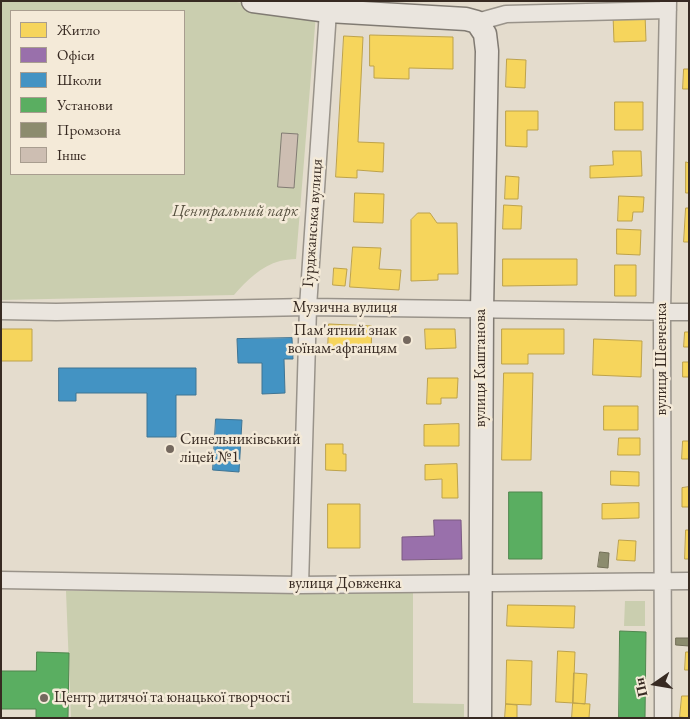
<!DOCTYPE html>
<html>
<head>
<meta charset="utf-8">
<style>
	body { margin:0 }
	#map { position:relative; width:690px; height:719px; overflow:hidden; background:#e4dccd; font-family:"EB Garamond",serif }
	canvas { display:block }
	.frame { position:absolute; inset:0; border:2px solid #372a22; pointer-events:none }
	.legend { position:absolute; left:10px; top:10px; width:175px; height:165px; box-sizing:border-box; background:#f4ead8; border:1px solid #a89d8f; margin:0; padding:6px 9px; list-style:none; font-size:15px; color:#372a22 }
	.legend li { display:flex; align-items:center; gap:10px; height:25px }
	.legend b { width:25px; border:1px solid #a89d8f }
	.north { position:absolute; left:630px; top:659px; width:50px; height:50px; -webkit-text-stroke:4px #f4ead8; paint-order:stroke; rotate:257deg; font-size:14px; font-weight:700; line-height:20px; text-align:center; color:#372a22 }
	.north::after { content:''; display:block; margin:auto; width:18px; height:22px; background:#372a22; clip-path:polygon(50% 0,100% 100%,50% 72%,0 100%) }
</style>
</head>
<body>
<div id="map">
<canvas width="690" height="719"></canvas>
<div class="frame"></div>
<ul class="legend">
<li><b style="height:14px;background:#f6d55c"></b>Житло</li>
<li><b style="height:14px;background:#9970ab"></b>Офіси</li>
<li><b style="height:14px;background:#4393c3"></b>Школи</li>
<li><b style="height:14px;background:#5aae61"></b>Установи</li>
<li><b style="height:14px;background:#8c8c6e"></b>Промзона</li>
<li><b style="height:14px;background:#cdbeb2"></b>Інше</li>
</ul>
<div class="north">Пн</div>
</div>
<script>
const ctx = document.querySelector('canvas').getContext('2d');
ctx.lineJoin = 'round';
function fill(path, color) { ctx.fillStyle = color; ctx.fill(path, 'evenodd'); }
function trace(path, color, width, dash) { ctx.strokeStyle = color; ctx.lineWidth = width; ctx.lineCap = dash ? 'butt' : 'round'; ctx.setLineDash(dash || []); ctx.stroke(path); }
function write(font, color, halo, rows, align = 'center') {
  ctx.font = font + ' "EB Garamond",serif'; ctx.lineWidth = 5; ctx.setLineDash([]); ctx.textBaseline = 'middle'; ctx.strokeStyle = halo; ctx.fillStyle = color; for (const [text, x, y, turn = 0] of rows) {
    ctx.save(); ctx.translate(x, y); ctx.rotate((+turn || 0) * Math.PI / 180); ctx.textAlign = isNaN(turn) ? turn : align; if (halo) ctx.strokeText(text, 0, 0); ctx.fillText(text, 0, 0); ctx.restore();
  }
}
fill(new Path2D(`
	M1,1H230L316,14L296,259C290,259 285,260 280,261C261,266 246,281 234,295L1,300ZM11,11H184V174H11Z
	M413,590V703L464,704V718H71L66,591Z
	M625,601H645V626H624Z`), '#caceaf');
const homes = new Path2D(`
	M645,14L646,41L614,42L613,15Z
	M370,35L453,37V69L409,68V79L374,78V66H370Z
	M344,36L363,37L358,142L384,143L383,172L357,170V178L336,177Z
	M507,59L526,60L525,88L506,87Z
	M684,69H689V89H683Z
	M615,102H643V130H615Z
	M506,111H538V130H527V147L506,146Z
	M613,151H641L642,176L590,178V166L613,165Z
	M686,162L689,163V193H686Z
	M506,176L519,177L518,199H505Z
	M355,193L384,194L383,223L354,222Z
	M619,196L644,197L643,212H633L632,221H618Z
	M504,205L522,206L521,229H503Z
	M686,208H689V242H684Z
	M418,213H430L437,223H457L458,274H438V280L411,281V220Z
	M617,229L641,230L640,255L617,254Z
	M353,247L381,248L379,269L401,270L399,290L350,287Z
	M503,259H577V285L503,286Z
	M615,265H636V296H615Z
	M334,268L347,269L345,286L333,285Z
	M329,324L372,326L371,352L328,350Z
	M1,329H32V361H1Z
	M425,329H455L456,348L426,349Z
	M502,329H564V354H528V364H502Z
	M685,332H689V347H684Z
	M594,339L642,341L641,377L593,375Z
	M683,362H689V377H683Z
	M504,373H533L531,460H502Z
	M428,378H458L457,398H441V404H427Z
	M604,406H638V430H604Z
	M459,424V446H424V425Z
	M619,438H640V455H618Z
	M683,441H689V459H682Z
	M326,444H343V454H346V471L326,470Z
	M457,464L458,498H442V479L425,480V465Z
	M611,471L639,472V486L611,485Z
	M689,487V507H682V488Z
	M639,503V518L602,519V504Z
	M328,504H360V548H328Z
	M686,530H689V559H685Z
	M619,540L636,541L635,561L617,560Z
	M508,605L575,606L574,628L507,626Z
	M558,651L575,652L573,703L556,702Z
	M686,652H689V670H685Z
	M507,660L532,661L531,705L506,704Z
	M574,673L587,674L585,704L573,703Z
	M682,696H689V718L680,717Z
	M573,703L590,704L589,718H572Z
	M506,704L517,705V718H505Z`);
fill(homes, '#f6d55c');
trace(homes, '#bda24b', 1);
const offices = new Path2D(`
	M434,520H461L462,559L402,560V537L434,536Z`);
fill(offices, '#9970ab');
trace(offices, '#7c5b82', 1);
const schools = new Path2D(`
	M292,338L293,359H284L285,393L262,394V363H238L237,339Z
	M59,368H196V395H176V437H147V393H76V401H59Z
	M216,419L242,420L239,472L213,470Z`);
fill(schools, '#4393c3');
trace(schools, '#3f7493', 1);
const public = new Path2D(`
	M509,492H542V559H509Z
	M620,631L646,632L645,718H619Z
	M37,652L69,653L68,718H36V709H1V671H36Z`);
fill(public, '#5aae61');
trace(public, '#50864e', 1);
const industry = new Path2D(`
	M600,552L609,553L608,568L598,567Z
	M676,638H689V646L676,645Z`);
fill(industry, '#8c8c6e');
trace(industry, '#726f57', 1);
const building = new Path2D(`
	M282,133L298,134L294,188L278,187Z`);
fill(building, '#cdbeb2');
trace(building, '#817b73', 1);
const street = new Path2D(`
	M477,22L506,14L668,10
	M1,311L56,312L308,307L689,312
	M1,580L300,585L689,581
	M300,585L308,307L328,11
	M663,718L662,312L668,1`);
const secondary = new Path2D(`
	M253,1L328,11L466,19L477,22L485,34L487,51L482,310L480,718`);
trace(street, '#99938a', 19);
trace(secondary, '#817b73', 25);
trace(street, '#eae5de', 16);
trace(secondary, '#eae5de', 22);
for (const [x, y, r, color] of [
	[407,340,5,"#74685e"],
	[170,449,5,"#74685e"],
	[44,698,5,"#74685e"]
]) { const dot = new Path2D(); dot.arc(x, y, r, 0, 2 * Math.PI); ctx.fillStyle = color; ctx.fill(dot); trace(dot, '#f4ead8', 2); }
write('italic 16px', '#56503f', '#f4ead8', [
	["Центральний парк",235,212]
]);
write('16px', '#372a22', '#f4ead8', [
	["Гурджанська вулиця",313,223,-86],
	["Музична вулиця",345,308],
	["вулиця Шевченка",662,359,-90],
	["вулиця Каштанова",481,368,-90],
	["вулиця Довженка",345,584]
]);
write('16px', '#372a22', '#f4ead8', [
	["Пам'ятний знак",397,331,"right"],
	["воїнам-афганцям",397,349,"right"],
	["Синельниківський",180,440],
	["ліцей №1",180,458],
	["Центр дитячої та юнацької творчості",54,698]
], 'left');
</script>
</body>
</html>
